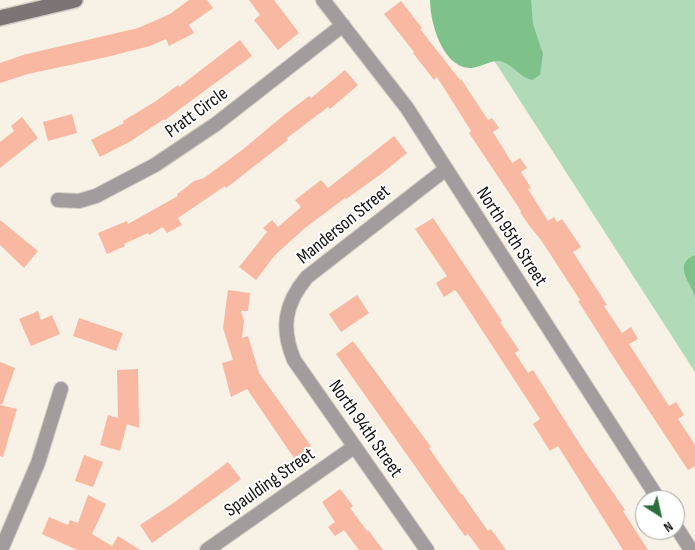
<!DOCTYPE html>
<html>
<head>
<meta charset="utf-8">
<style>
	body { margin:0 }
	#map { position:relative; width:695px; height:550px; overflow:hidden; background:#f7f1e6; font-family:"Sofia Sans Condensed",sans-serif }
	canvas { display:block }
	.north { position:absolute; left:635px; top:490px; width:50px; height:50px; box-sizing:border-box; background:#fff; border:1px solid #a1a19f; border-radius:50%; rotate:145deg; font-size:14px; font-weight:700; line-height:20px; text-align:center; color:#15130f }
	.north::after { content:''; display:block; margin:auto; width:18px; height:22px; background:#2a6e39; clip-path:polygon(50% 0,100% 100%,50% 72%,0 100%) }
</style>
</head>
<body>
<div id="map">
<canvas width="695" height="550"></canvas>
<div class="north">N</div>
</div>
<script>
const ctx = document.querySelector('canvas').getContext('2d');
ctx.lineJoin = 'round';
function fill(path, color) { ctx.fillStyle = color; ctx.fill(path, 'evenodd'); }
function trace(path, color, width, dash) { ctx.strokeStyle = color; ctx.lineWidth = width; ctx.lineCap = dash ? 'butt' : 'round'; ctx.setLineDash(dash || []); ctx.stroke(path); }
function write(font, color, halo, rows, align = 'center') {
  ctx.font = font + ' "Sofia Sans Condensed",sans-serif'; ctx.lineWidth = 4; ctx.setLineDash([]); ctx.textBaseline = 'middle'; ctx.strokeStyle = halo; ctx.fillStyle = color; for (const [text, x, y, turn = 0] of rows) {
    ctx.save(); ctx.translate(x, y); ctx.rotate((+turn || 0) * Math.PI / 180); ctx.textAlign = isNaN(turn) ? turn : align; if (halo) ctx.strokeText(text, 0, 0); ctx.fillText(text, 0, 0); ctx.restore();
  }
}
fill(new Path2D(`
	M455,0H695V372Z`), '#b1dbb8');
fill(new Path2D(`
	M430,0H531L533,24L543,54L540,75L532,80C520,77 514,66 503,62C492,58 480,69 469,68C442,66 430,22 430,0Z
	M695,255V297C691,283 672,264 695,255Z`), '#7ec18b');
fill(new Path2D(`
	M189,0H207L213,8L189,25L194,33L169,46L166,39L150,46L107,57L28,74L0,83V63L23,55L138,28L170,14Z
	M249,0H274L299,33L278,50L254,20L260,15Z
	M401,1L422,28L420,29L460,80L461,79L488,120L492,118L499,128L493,132L512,163L520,158L527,168L521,172L531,188L528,189L548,221L554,217L557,222L562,219L581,247L573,252L607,305L604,306L622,333L631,327L638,339L629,344L669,406L676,402L684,415L678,419L695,445V466L688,470L618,364L578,301L580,300L541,240L531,228L520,212L521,211L469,133L471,131L437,77L434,80L413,53L414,52L384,14Z
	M240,40L252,56L165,120L164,119L131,141L100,157L91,140L124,123L123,121L156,101L178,85L179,87Z
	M345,70L358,85L330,109L328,107L287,138L288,140L226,188L225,186L178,218L182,225L167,233L163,227L149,235L148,233L124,244L125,246L107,254L98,233L127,221L128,224L178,196L177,194L184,189L194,181L204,178L242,150L284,115L309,96L311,98Z
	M72,114L77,133L48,141L43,122Z
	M22,117L38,138L0,168V142L14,131L11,126Z
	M394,136L407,153L381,174L346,199L345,198L305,228L275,255L256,280L239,267L267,232L263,228L272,220L278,227L301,207L295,200L321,180L328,188Z
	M433,218L502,321L500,322L519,350L515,353L528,373L533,370L581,446L625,510L623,511L648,550H623L558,446L550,451L533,424L540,419L459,295L455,290L444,297L436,283L447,276L415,229Z
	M0,220L38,251L24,268L0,245Z
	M228,290L250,293L248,311H241L244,321L242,338L248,336L259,373L311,446L294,458L247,389L231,397L222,363L233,360L223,328Z
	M357,295L369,313L341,332L329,314Z
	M38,311L41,320L52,315L60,334L31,346L19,319Z
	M79,318L123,333L116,351L73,336Z
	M353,341L431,447L429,448L461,494H462L488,531L491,529L506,550H480L468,534L465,536L438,499L336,354Z
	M0,362L15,368L2,405L0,404Z
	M138,369L139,428L127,424L120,451L100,445L108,415L118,418L117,370Z
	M0,405L17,409L3,457L0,456Z
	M84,455L103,462L93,487L75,481Z
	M228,462L241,479L152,543L140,525L172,504Z
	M340,489L353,506L350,508L367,531L368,530L383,550H359L344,530L335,536L328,527L335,522L322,502Z
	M88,495L106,504L92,534L112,546L118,536L140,550H77L42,534L49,517L68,525L70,520L78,523Z`), '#f9b8a2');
const street = new Path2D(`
	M323,0L407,108L659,500
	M58,200L79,201L96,196L155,165L216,124L343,25
	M675,525L691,550
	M1,550L38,463L61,389
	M207,550L354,447
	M427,550L294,360C281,329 284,304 307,277L446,169`);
const secondary = new Path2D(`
	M0,18L75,0`);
trace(street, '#d3cdc4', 16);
trace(secondary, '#d3cdc4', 18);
trace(street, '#a29c9d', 14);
trace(secondary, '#7c7475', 15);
write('19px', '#15130f', '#fff', [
	["Pratt Circle",197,113,-36],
	["Manderson Street",344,225,-39],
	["North 95th Street",511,237,57],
	["North 94th Street",365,429,55],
	["Spaulding Street",270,483,-35]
]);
</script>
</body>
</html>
